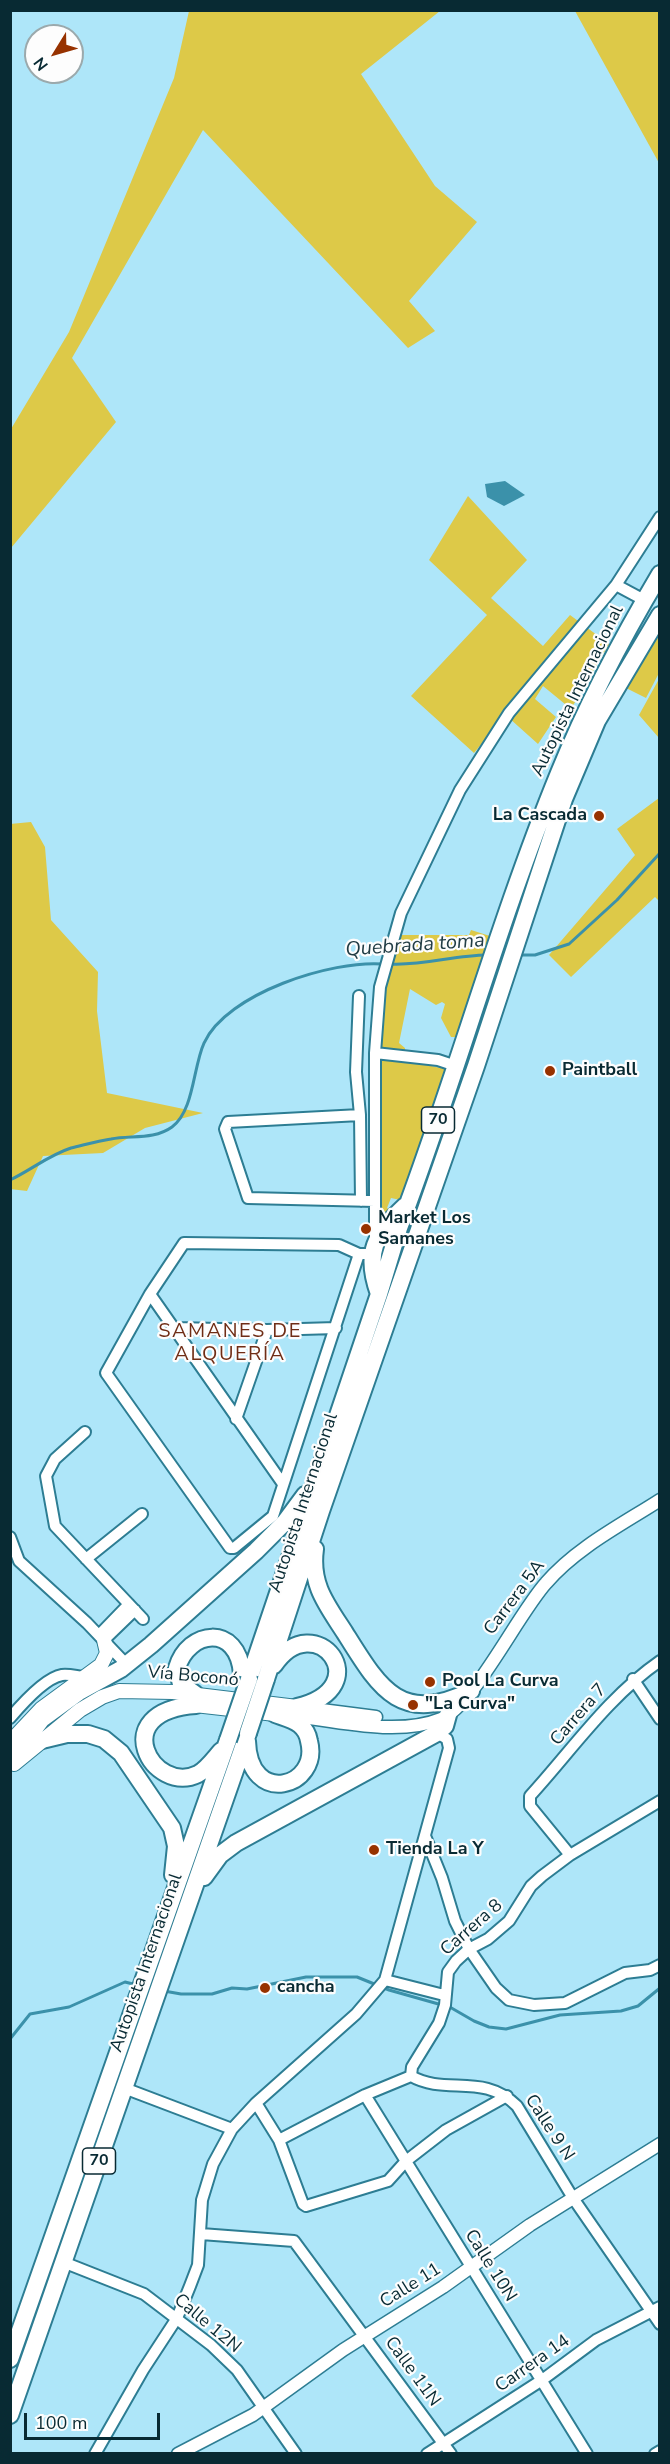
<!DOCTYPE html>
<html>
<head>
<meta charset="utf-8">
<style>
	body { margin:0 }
	#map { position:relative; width:670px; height:2464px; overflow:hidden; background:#aee6f9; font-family:"Nunito Sans",sans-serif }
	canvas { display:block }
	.frame { position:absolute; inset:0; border:12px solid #082a33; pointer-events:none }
	.north { position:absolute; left:24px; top:24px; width:60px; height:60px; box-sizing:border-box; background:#fdfdfd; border:2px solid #9ba9ac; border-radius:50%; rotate:233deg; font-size:16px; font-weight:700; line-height:24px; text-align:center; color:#082a33 }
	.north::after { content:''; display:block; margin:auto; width:21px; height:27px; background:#973200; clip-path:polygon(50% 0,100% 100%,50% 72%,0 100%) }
	.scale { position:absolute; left:24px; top:2413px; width:136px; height:27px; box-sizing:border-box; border:3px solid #082a33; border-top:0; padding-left:8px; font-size:18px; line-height:21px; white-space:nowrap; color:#082a33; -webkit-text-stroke:4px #fdfdfd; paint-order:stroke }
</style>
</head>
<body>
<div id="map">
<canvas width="670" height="2464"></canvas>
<div class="frame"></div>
<div class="north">N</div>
<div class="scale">100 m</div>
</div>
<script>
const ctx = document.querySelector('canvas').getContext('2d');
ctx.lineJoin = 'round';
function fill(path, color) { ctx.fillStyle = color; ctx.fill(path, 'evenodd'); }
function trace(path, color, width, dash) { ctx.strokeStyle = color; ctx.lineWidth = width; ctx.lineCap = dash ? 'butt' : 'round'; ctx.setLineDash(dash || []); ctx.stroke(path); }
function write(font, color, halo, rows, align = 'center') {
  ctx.font = font + ' "Nunito Sans",sans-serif'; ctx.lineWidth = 4.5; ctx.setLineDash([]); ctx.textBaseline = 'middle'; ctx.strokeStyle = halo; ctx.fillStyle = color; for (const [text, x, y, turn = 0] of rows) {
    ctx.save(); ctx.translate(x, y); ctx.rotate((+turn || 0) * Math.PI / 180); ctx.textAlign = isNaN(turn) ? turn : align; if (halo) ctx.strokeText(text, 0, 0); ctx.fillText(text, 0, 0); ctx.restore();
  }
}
fill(new Path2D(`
	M189,11H440L361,74L435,186L477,222L409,301L435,331L408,348L203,130L72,358L116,422L11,548V429L69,332L174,78Z
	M575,11H659V163Z
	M468,496L527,560L491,598L543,646L570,615L609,644L571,709L543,686L535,699L556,717L538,744L509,718L561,659L554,655L474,753L411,696L487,615L429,560Z
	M659,636V673L646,698L626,688Z
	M659,679V738L639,715Z
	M659,798V901L655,897L571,977L549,955L635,855L617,829Z
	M31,822L45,847L51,920L98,972L97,1011L107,1093L203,1113L145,1128L103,1153L43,1156L27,1191L10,1189V824Z
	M471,930L493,937L458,1037H451L441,1018L445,1004L442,1002L436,1005L410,989L399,1043L405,1048V1054L376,1050L382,991L397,935H469Z
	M382,1055L445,1069L405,1201L391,1198L387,1208L396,1212L382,1222Z`), '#ddc948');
fill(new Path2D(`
	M505,481L525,495L504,506L487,497L485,484Z`), '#3b91aa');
trace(new Path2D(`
	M518,955H535L569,944L617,900L660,853
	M390,964C423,966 455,955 487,955
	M10,1180C31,1170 49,1155 71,1148C84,1145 97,1141 111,1139C131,1135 154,1140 172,1127C194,1111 193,1067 204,1043C227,993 332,960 383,964
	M164,1991L181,1994H212L232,1988L247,1989L306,1977H357L389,1990L442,2005
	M448,2006L474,2021L489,2027L506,2029L560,2015L621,2011L638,2006L660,1988
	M10,2039L30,2014L69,2007L125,1982L137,1985`), '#3b91aa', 3);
const minor = new Path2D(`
	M616,585L644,600
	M359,996L356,1072L360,1115L361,1201
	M375,1053L438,1060L456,1066
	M360,1115L228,1122L225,1129L248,1198L375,1201
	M375,1239V1053L380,987L401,913L460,790L509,713L616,585L660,517
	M359,1254L273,1516L234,1548H230L106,1373L150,1294L184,1243L339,1245L359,1254H371
	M150,1294L283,1484
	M174,1328L267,1330L336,1328
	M236,1419L267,1330
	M85,1432L55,1459L46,1476L55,1526L143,1619
	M10,1537L19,1561L87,1623L127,1665
	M86,1559L142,1514
	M99,1635L129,1604
	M104,1640L135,1610
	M633,1679L660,1719
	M10,1718C21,1705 45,1678 62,1675C70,1674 79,1677 86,1677
	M425,1836L442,1878L455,1921L469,1949L496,1988L509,2000L534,2005L565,2003L625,1973L650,1970L660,1965
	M570,1855L530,1806V1796C572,1750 608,1697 660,1661
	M385,1980L444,1995
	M411,2076L412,2067L439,2023L445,2005L448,1972L456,1961L469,1949L488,1939L509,1921L531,1886L542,1876L570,1855L660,1801
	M411,2076C446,2096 483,2072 517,2106L573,2198L660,2324
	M124,2088L232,2129
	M365,2095L587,2454
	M256,2103L279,2140L303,2204L306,2206L388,2181L406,2161L446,2130L507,2096
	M279,2140L365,2095L411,2076
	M201,2234L294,2241L451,2454
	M63,2262L144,2294L211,2345L237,2370L296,2454
	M95,2454L143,2370L177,2318L190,2286L198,2265L202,2200L213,2164L232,2129L256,2103L356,2014L385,1980L449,1748L447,1739L437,1733
	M427,2454L542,2380L596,2340L660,2307
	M655,2454L660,2451`);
const tertiary = new Path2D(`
	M298,1707L376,1717
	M287,1715C333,1720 397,1737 441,1719C474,1705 518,1614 546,1583C576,1548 621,1525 660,1500
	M178,2454L253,2415L343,2350L443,2287L530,2225L660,2144`);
const secondary = new Path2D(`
	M186,1704L275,1714
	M10,1742L41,1709L101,1665L107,1653L104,1640
	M14,1764L80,1710L102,1697L119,1691L173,1692L297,1707`);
const trunk = new Path2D(`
	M379,1294C364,1253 375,1234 405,1206
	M315,1549C310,1585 327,1605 345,1633C380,1689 400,1725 471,1691
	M274,1665C315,1605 380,1687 297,1707
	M249,1679L379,1294L399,1228C456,1078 498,922 559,773C587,704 622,638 660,574
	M266,1679L321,1511L476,1066L564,799L597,721L660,615
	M195,1694L181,1684L177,1668C188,1630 238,1623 242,1674
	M196,1705C105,1711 153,1796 198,1774C207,1769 214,1759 221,1751
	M42,1740L67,1734H88L104,1739L121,1753L172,1828L176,1846L173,1875
	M247,1741C249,1808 321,1787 309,1741C308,1735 305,1729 300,1725C293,1719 283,1717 275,1714
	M10,1761L42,1719L79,1692L121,1669L151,1645L256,1551L285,1522L305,1495
	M204,1877L220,1855L236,1843L437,1733L445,1726L448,1715
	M10,2359L228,1740
	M10,2415L248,1733`);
trace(minor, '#2d7d93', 14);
trace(tertiary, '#2d7d93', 15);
trace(secondary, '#2d7d93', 16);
trace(trunk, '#2d7d93', 20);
trace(minor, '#fff', 10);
trace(tertiary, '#fff', 12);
trace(secondary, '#fff', 14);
trace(trunk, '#fff', 16);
const trunkBridge = new Path2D(`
	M248,1733L266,1679
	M228,1740L249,1679`);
trace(trunkBridge, '#2d7d93', 20, []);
trace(trunkBridge, '#fff', 16);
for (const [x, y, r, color] of [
	[599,816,6,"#973200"],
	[550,1071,6,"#973200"],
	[366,1229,6,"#973200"],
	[430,1682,6,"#973200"],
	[413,1705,6,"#973200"],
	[374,1850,6,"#973200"],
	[265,1988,6,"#973200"]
]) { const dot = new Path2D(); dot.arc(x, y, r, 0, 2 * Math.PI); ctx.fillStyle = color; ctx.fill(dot); trace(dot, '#fdfdfd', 2); }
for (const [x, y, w] of [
	[438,1120,33],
	[99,2161,33]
]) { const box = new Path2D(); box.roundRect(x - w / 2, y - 13, w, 26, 4.5); ctx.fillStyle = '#fdfdfd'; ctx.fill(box); trace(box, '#082a33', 1.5); }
write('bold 16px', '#082a33', null, [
	["70",438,1120],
	["70",99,2161]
]);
write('18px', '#082a33', '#fdfdfd', [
	["Autopista Internacional",578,691,-64],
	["Autopista Internacional",304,1503,-72],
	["Carrera 5A",515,1598,-53],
	["Vía Boconó",193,1677,5],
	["Carrera 7",579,1715,-49],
	["Carrera 8",472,1928,-41],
	["Autopista Internacional",147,1963,-71],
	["Calle 9 N",549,2128,57],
	["Calle 10N",490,2266,58],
	["Calle 11",411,2286,-32],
	["Calle 12N",207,2324,40],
	["Carrera 14",533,2364,-35],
	["Calle 11N",412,2372,54]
]);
write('bold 18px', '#082a33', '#fdfdfd', [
	["La Cascada",587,816,"right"],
	["Paintball",562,1071],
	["Market Los",378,1219],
	["Samanes",378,1240],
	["Pool La Curva",442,1682],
	["\"La Curva\"",425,1705],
	["Tienda La Y",386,1850],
	["cancha",277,1988]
], 'left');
write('italic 20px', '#223d45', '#fdfdfd', [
	["Quebrada toma",415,946,-4]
]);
ctx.letterSpacing = '1.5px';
write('20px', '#6f2d15', '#fdfdfd', [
	["SAMANES DE",230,1332],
	["ALQUERÍA",230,1355]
]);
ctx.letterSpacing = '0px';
</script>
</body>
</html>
